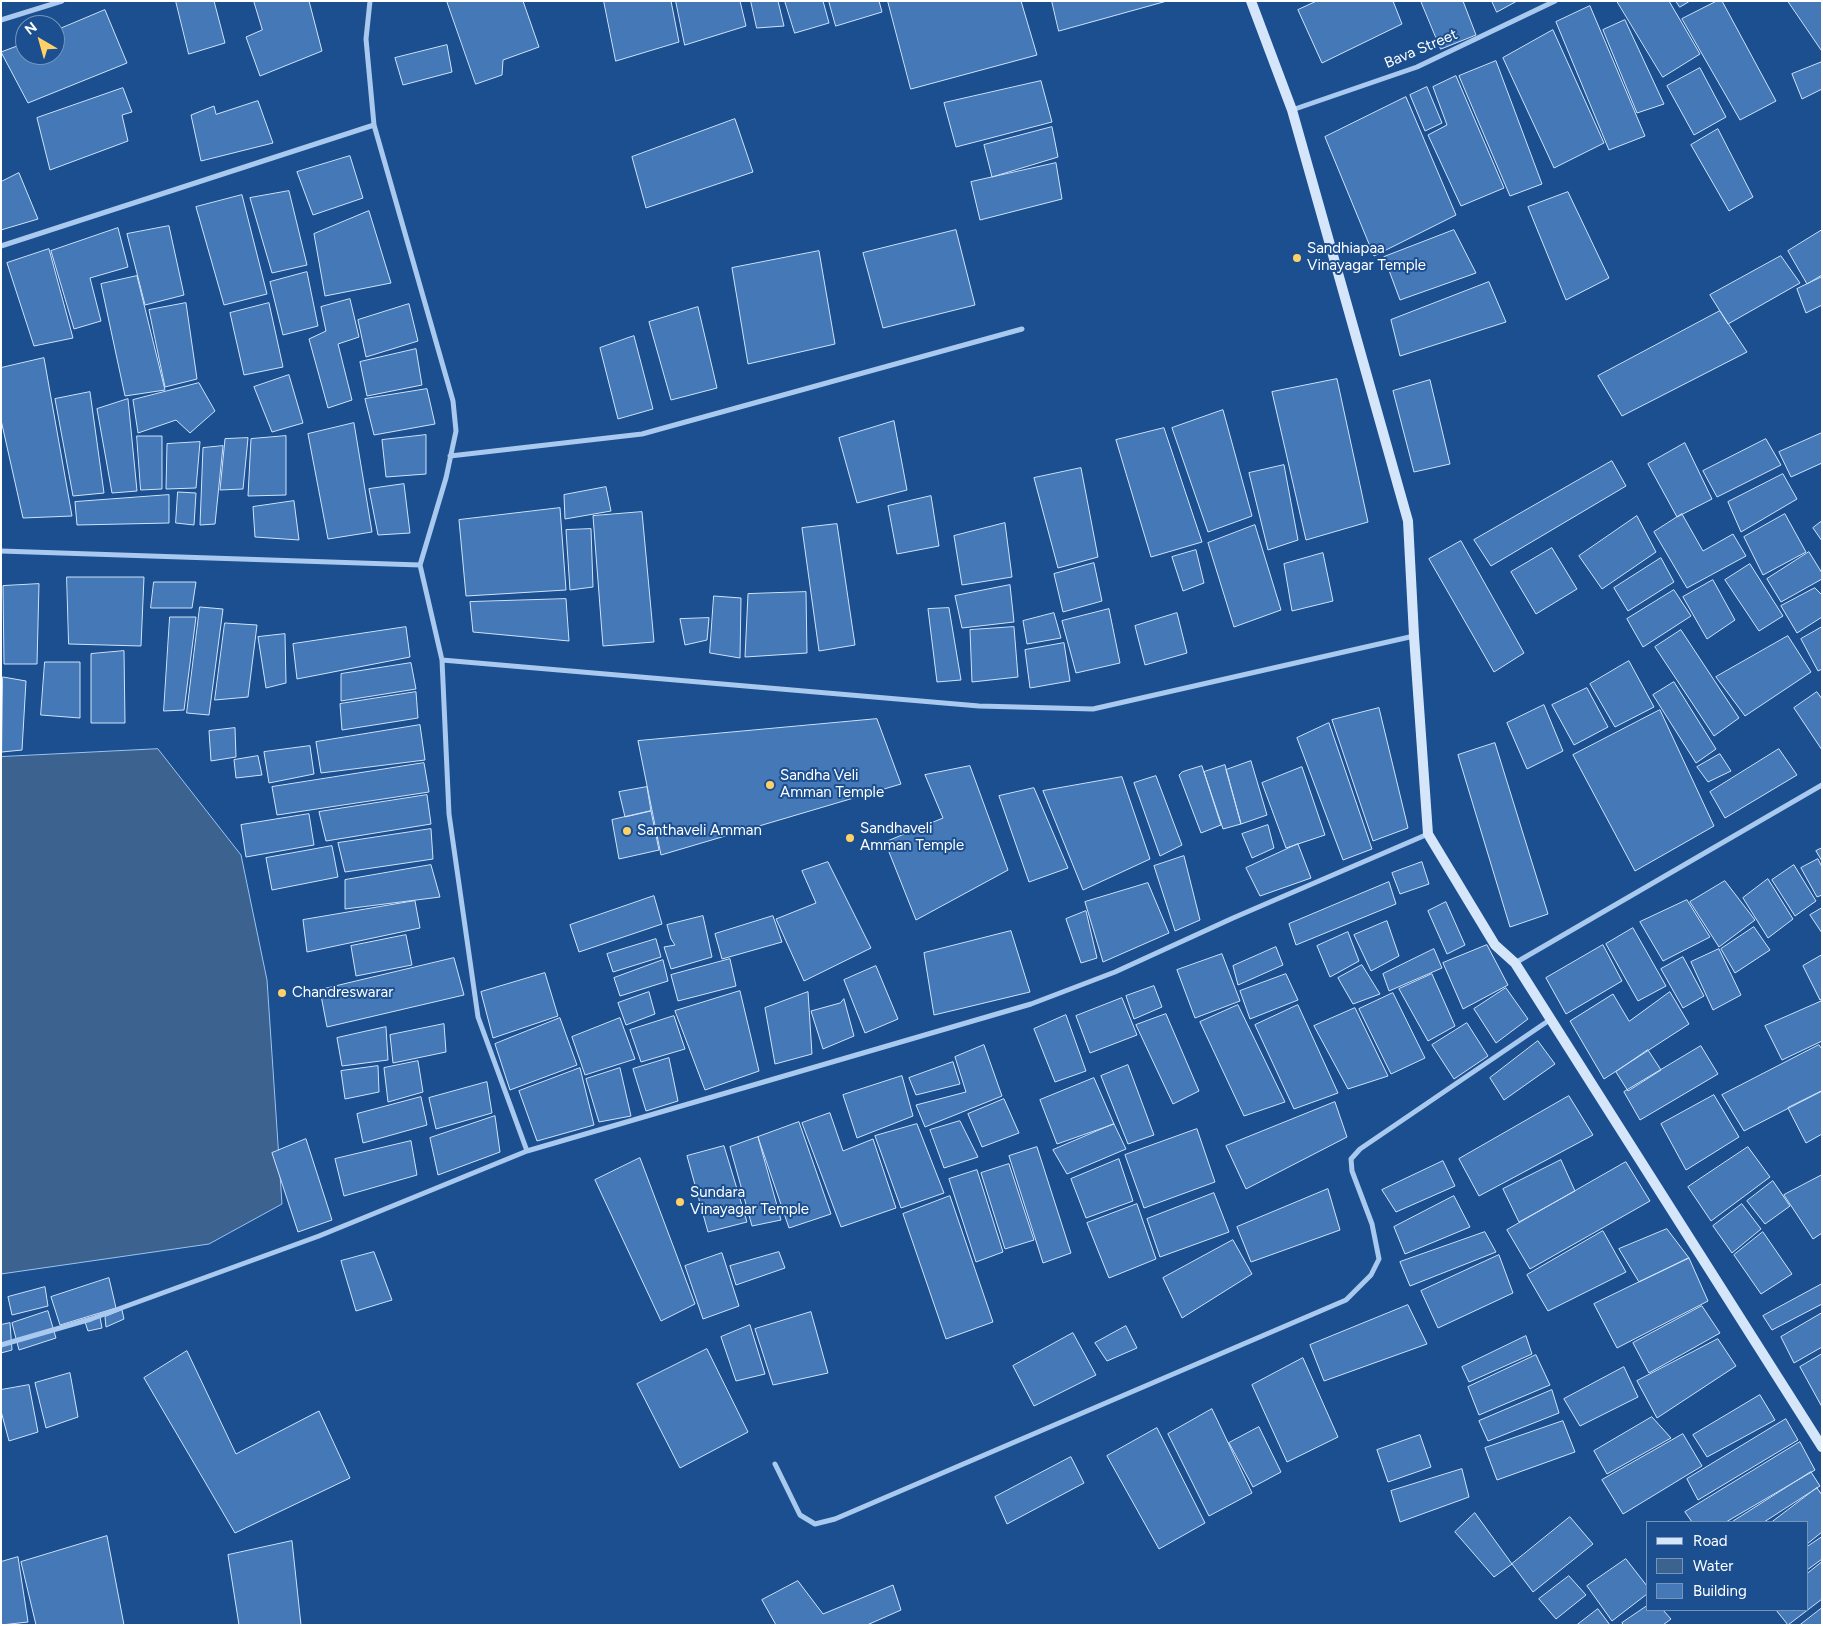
<!DOCTYPE html>
<html>
<head>
<meta charset="utf-8">
<style>
	body { margin:0 }
	#map { position:relative; width:1823px; height:1626px; overflow:hidden; background:#1b4f8f; font-family:Figtree,sans-serif }
	canvas { display:block }
	.frame { position:absolute; inset:0; border:2px solid #fff; pointer-events:none }
	.legend { position:absolute; left:1646px; top:1521px; width:162px; height:90px; box-sizing:border-box; background:#1b4f8f; border:1px solid #7695bc; margin:0; padding:6px 9px; list-style:none; font-size:15px; color:#fff }
	.legend li { display:flex; align-items:center; gap:10px; height:25px }
	.legend b { width:25px; border:1px solid #7695bc }
	.north { position:absolute; left:15px; top:15px; width:50px; height:50px; box-sizing:border-box; background:#1b4f8f; border:1px solid #7695bc; border-radius:50%; rotate:322deg; font-size:14px; font-weight:700; line-height:20px; text-align:center; color:#fff }
	.north::after { content:''; display:block; margin:auto; width:18px; height:22px; background:#ffd166; clip-path:polygon(50% 0,100% 100%,50% 72%,0 100%) }
</style>
</head>
<body>
<div id="map">
<canvas width="1823" height="1626"></canvas>
<div class="frame"></div>
<ul class="legend">
<li><b style="height:6px;background:#d6e6fa"></b>Road</li>
<li><b style="height:14px;background:#3c6290"></b>Water</li>
<li><b style="height:14px;background:#4478b7"></b>Building</li>
</ul>
<div class="north">N</div>
</div>
<script>
const ctx = document.querySelector('canvas').getContext('2d');
ctx.lineJoin = 'round';
function fill(path, color) { ctx.fillStyle = color; ctx.fill(path, 'evenodd'); }
function trace(path, color, width, dash) { ctx.strokeStyle = color; ctx.lineWidth = width; ctx.lineCap = dash ? 'butt' : 'round'; ctx.setLineDash(dash || []); ctx.stroke(path); }
function write(font, color, halo, rows, align = 'center') {
  ctx.font = font + ' Figtree,sans-serif'; ctx.lineWidth = 4; ctx.setLineDash([]); ctx.textBaseline = 'middle'; ctx.strokeStyle = halo; ctx.fillStyle = color; for (const [text, x, y, turn = 0] of rows) {
    ctx.save(); ctx.translate(x, y); ctx.rotate((+turn || 0) * Math.PI / 180); ctx.textAlign = isNaN(turn) ? turn : align; if (halo) ctx.strokeText(text, 0, 0); ctx.fillText(text, 0, 0); ctx.restore();
  }
}
const water = new Path2D(`
	M158,749L241,855L267,980L282,1204L209,1244L1,1274V757Z`);
fill(water, '#3c6290');
trace(water, '#9cc4f0', 1);
const building = new Path2D(`
	M176,1H214L225,43L189,54Z
	M254,1H309L322,51L260,76L246,37L262,30Z
	M447,1H523L539,47L503,60L502,75L476,84Z
	M604,1H671L679,42L616,61Z
	M676,1H740L746,26L685,45Z
	M751,1H778L784,26L757,28Z
	M785,1H823L829,23L795,33Z
	M829,1H879L882,12L836,26Z
	M888,1H1021L1037,55L911,89Z
	M1052,1H1167L1059,31Z
	M1317,1H1393L1402,24L1322,63L1298,10Z
	M1421,1H1463L1476,35L1441,49Z
	M1492,1H1517L1497,12Z
	M1617,1H1669L1700,54L1663,77Z
	M1676,1H1690L1680,7Z
	M1717,1H1722L1776,101L1740,120L1682,19Z
	M1788,1H1822V51Z
	M1590,6L1645,136L1609,150L1556,22Z
	M105,10L127,63L28,103L1,52L25,43V55H55V31Z
	M1625,20L1664,104L1637,113L1603,30Z
	M1553,30L1604,143L1554,168L1503,58Z
	M447,45L452,72L403,85L395,58Z
	M1496,61L1542,184L1510,196L1459,76Z
	M1822,62V89L1802,99L1792,74Z
	M1700,68L1726,117L1694,135L1667,86Z
	M1456,76L1504,188L1461,206L1428,135L1447,125L1433,87Z
	M1041,81L1052,122L956,147L944,103Z
	M1427,87L1442,123L1425,131L1410,95Z
	M123,88L132,112L122,115L128,141L50,170L37,118Z
	M1406,97L1456,215L1374,256L1325,137Z
	M258,101L273,143L201,161L191,115L214,106L216,114Z
	M735,119L753,172L646,208L632,157Z
	M1052,127L1058,157L992,177L984,145Z
	M1718,129L1753,197L1729,211L1691,145Z
	M350,156L363,198L313,215L297,172Z
	M1056,163L1062,199L980,220L971,182Z
	M19,173L38,219L1,230V182Z
	M289,191L307,265L272,273L250,198Z
	M1568,192L1609,278L1566,300L1528,207Z
	M242,195L267,294L224,305L196,207Z
	M369,211L391,283L325,296L314,234Z
	M169,226L184,295L145,305L127,234Z
	M118,228L128,267L90,278L101,321L74,329L51,251Z
	M956,230L975,305L883,328L863,253Z
	M1454,230L1476,273L1400,300L1384,257Z
	M1822,230V275L1807,284L1788,251Z
	M49,249L73,338L34,346L7,263Z
	M819,251L835,344L748,364L732,268Z
	M1781,256L1800,283L1728,324L1710,295Z
	M307,272L318,326L283,335L270,282Z
	M137,276L165,390L125,396L101,284Z
	M1822,277V305L1806,313L1797,289Z
	M1489,282L1506,322L1400,356L1391,320Z
	M350,299L359,337L338,344L352,400L328,408L309,339L326,331L321,307Z
	M186,303L197,379L165,387L149,310Z
	M269,303L283,367L244,375L230,313Z
	M409,304L418,341L366,357L358,320Z
	M698,307L717,388L671,400L649,322Z
	M1720,311L1747,352L1622,416L1598,376Z
	M634,336L653,409L618,419L600,348Z
	M416,349L422,385L367,396L360,362Z
	M44,358L72,516L23,518L1,420V368Z
	M289,375L303,423L272,432L254,387Z
	M1337,379L1368,522L1306,540L1272,392Z
	M1430,380L1450,464L1414,472L1393,391Z
	M199,383L215,411L190,433L176,420L138,433L133,400Z
	M427,389L435,424L374,435L365,399Z
	M90,392L104,493L73,496L55,399Z
	M128,399L137,491L112,493L97,409Z
	M1223,410L1252,516L1208,532L1172,428Z
	M894,421L907,490L857,503L839,438Z
	M354,423L372,532L328,539L308,434Z
	M1164,428L1202,542L1151,557L1116,440Z
	M1822,433V463L1791,477L1779,452Z
	M426,435V474L386,477L382,440Z
	M137,436H162V489L141,490Z
	M286,436V495L248,496L251,439Z
	M248,438L243,489L220,490L225,439Z
	M1766,439L1781,465L1717,497L1703,471Z
	M200,442L196,488L166,489L167,444Z
	M1685,443L1712,499L1677,517L1648,464Z
	M223,446L215,524L200,525L203,448Z
	M1612,461L1626,486L1491,566L1474,540Z
	M1284,465L1298,540L1268,550L1249,473Z
	M1081,468L1098,557L1058,568L1034,478Z
	M1783,474L1797,499L1741,532L1728,502Z
	M404,484L410,533L378,535L369,489Z
	M606,487L611,511L565,519L564,495Z
	M178,492L196,493L194,525L176,523Z
	M169,495V523L77,525L75,502Z
	M931,496L939,546L897,554L888,506Z
	M294,501L299,540L255,537L253,507Z
	M560,508L566,590L466,596L459,520Z
	M642,512L654,642L603,646L593,516Z
	M1682,514L1703,551L1733,534L1746,556L1687,588L1654,532Z
	M1785,514L1806,552L1763,575L1744,537Z
	M1637,516L1656,552L1602,589L1579,556Z
	M1822,521V541L1813,528Z
	M1005,523L1012,577L962,585L954,536Z
	M837,524L855,645L819,651L802,528Z
	M1255,525L1281,610L1234,627L1208,543Z
	M591,529L593,587L570,590L566,530Z
	M1461,541L1524,653L1494,672L1429,559Z
	M1552,548L1577,589L1536,614L1511,572Z
	M1196,550L1204,583L1183,591L1172,557Z
	M1809,552L1822,573V579L1781,602L1767,579Z
	M1323,553L1333,601L1292,611L1284,564Z
	M1661,558L1674,582L1628,611L1614,588Z
	M1094,563L1102,601L1063,612L1054,574Z
	M1750,564L1783,616L1759,631L1725,580Z
	M67,577H144L141,646L69,644Z
	M1713,580L1735,620L1707,639L1683,597Z
	M154,582H196L192,608H151Z
	M39,584L37,664H4L3,586Z
	M1010,585L1014,622L962,628L955,596Z
	M1815,588L1822,595V617L1797,633L1781,606Z
	M1674,590L1691,616L1643,647L1627,619Z
	M806,592L807,653L745,657L748,594Z
	M714,596L741,598L740,658L710,653Z
	M566,599L569,641L473,632L470,602Z
	M200,607L223,609L209,715L187,713Z
	M949,608L961,680L937,682L928,609Z
	M1109,609L1120,663L1076,673L1062,621Z
	M1054,613L1061,638L1027,644L1023,621Z
	M1177,613L1187,653L1145,665L1135,626Z
	M170,617H196L184,710L164,711Z
	M709,618L707,640L685,645L680,619Z
	M225,623L257,625L248,697L215,700Z
	M406,627L410,657L297,679L293,644Z
	M1014,627L1018,677L972,682L970,630Z
	M1822,627V669L1818,671L1801,639Z
	M1681,630L1739,718L1714,736L1655,647Z
	M285,634L286,683L266,688L258,637Z
	M1788,636L1811,672L1745,716L1716,677Z
	M1064,643L1070,681L1030,688L1025,650Z
	M124,651L125,723H91V654Z
	M1629,661L1654,707L1615,727L1590,684Z
	M45,662H80V718L41,715Z
	M411,663L416,689L341,701V674Z
	M3,677L26,681L22,750L2,752Z
	M1674,682L1716,749L1696,763L1653,695Z
	M1587,688L1608,727L1574,745L1552,705Z
	M416,692L418,718L342,730L340,704Z
	M1817,692L1822,699V750L1794,708Z
	M1544,705L1563,751L1527,769L1507,723Z
	M1379,708L1408,828L1373,841L1332,720Z
	M1660,710L1714,826L1635,871L1573,755Z
	M877,719L901,784L661,855L638,741Z
	M1329,723L1372,849L1343,860L1297,738Z
	M420,725L425,760L321,773L316,742Z
	M235,728L236,757L211,761L209,731Z
	M1495,743L1548,914L1510,927L1458,755Z
	M310,746L314,774L269,783L264,752Z
	M1779,749L1797,775L1725,818L1710,792Z
	M1720,754L1731,771L1708,782L1697,767Z
	M258,756L262,775L236,778L234,760Z
	M1251,761L1267,815L1241,824L1226,770Z
	M424,763L429,792L277,815L272,787Z
	M1225,765L1241,824L1223,829L1204,772Z
	M970,766L1008,870L916,920L885,842L943,818L925,775Z
	M1202,766L1221,825L1201,833L1179,775L1182,772Z
	M1302,767L1325,835L1286,848L1262,783Z
	M1156,776L1182,845L1160,856L1134,783Z
	M1122,777L1150,859L1083,890L1043,791Z
	M647,787L651,811L625,817L619,792Z
	M1034,788L1068,868L1029,882L999,796Z
	M427,795L431,824L326,841L319,812Z
	M651,811L659,850L619,859L612,820Z
	M309,814L314,845L246,857L241,825Z
	M1268,825L1274,848L1252,858L1242,834Z
	M431,829L433,859L345,872L338,843Z
	M1298,844L1311,878L1260,896L1246,868Z
	M332,846L338,877L272,890L266,858Z
	M1822,848V861L1816,851Z
	M1184,856L1200,920L1175,931L1154,866Z
	M1818,859L1822,867V895L1817,897L1801,868Z
	M828,862L871,948L804,981L776,919L816,903L802,871Z
	M1422,862L1429,884L1400,894L1392,873Z
	M431,865L440,897L345,909V880Z
	M1794,865L1816,901L1795,916L1772,880Z
	M1768,879L1793,919L1768,938L1743,898Z
	M1725,881L1755,920L1719,947L1690,902Z
	M1389,882L1396,904L1296,945L1289,924Z
	M1148,883L1169,933L1103,962L1085,902Z
	M654,896L662,924L579,952L570,925Z
	M1687,900L1710,937L1663,961L1640,922Z
	M415,901L420,928L307,952L303,920Z
	M1446,902L1465,945L1447,954L1428,911Z
	M1822,908V933L1810,915Z
	M1086,911L1097,958L1081,963L1066,919Z
	M703,916L712,957L671,969L664,947L675,945L671,939L667,925Z
	M773,916L782,942L722,959L715,934Z
	M1387,921L1399,956L1371,971L1354,935Z
	M1754,927L1770,950L1735,973L1721,949Z
	M1633,928L1666,986L1638,1001L1606,944Z
	M1011,931L1030,992L934,1015L924,953Z
	M1348,932L1359,961L1330,977L1317,946Z
	M406,935L412,965L356,976L351,946Z
	M656,939L661,957L613,972L607,954Z
	M1487,945L1508,985L1463,1009L1443,963Z
	M1603,945L1622,981L1566,1014L1546,978Z
	M1276,947L1283,965L1238,985L1233,966Z
	M1434,949L1442,968L1389,991L1383,974Z
	M1719,949L1741,995L1713,1010L1691,962Z
	M1222,954L1240,1001L1195,1018L1177,970Z
	M1822,955V999L1820,1000L1803,966Z
	M1683,957L1704,996L1683,1008L1661,969Z
	M454,958L464,995L327,1027L320,990Z
	M730,959L736,986L678,1001L671,975Z
	M663,960L668,981L620,996L614,978Z
	M1362,965L1380,994L1353,1004L1338,978Z
	M876,966L898,1019L865,1033L844,980Z
	M545,973L558,1016L493,1038L481,992Z
	M1286,974L1298,1000L1250,1019L1240,991Z
	M1432,974L1455,1026L1428,1041L1399,989Z
	M1154,986L1162,1007L1134,1019L1126,996Z
	M1506,988L1528,1019L1496,1043L1474,1009Z
	M740,991L759,1071L705,1090L675,1011Z
	M649,992L655,1014L626,1025L618,1003Z
	M808,992L812,1054L775,1064L765,1008Z
	M1670,992L1689,1024L1604,1079L1570,1021L1613,994L1629,1021Z
	M1393,993L1425,1058L1391,1074L1359,1009Z
	M1122,998L1137,1035L1090,1053L1076,1016Z
	M844,999L854,1036L823,1049L811,1011L840,1003Z
	M1822,1001V1041L1782,1060L1765,1026Z
	M1238,1005L1285,1102L1244,1116L1200,1022Z
	M1298,1005L1338,1093L1294,1109L1255,1025Z
	M1355,1008L1388,1076L1348,1089L1314,1026Z
	M1166,1014L1199,1091L1173,1104L1136,1025Z
	M1066,1015L1086,1071L1055,1082L1034,1029Z
	M674,1016L685,1049L641,1062L630,1030Z
	M560,1018L577,1065L510,1090L495,1044Z
	M620,1018L635,1059L585,1075L572,1037Z
	M1467,1023L1488,1056L1454,1079L1432,1045Z
	M444,1024L446,1052L393,1063L390,1035Z
	M386,1027L388,1060L342,1066L337,1038Z
	M1538,1041L1555,1064L1504,1100L1490,1078Z
	M984,1045L1002,1096L925,1127L916,1105L966,1092L955,1057Z
	M1819,1045L1822,1049V1091L1744,1131L1722,1095Z
	M1701,1046L1718,1074L1640,1120L1624,1092Z
	M1648,1050L1661,1070L1628,1091L1616,1072Z
	M669,1058L678,1101L646,1111L633,1069Z
	M418,1061L423,1092L388,1102L384,1068Z
	M953,1062L960,1084L916,1095L909,1078Z
	M1128,1065L1154,1135L1128,1144L1101,1076Z
	M378,1066L379,1092L345,1099L341,1071Z
	M580,1068L594,1125L537,1141L519,1091Z
	M620,1068L631,1116L599,1122L586,1079Z
	M902,1076L913,1116L857,1138L843,1095Z
	M1094,1078L1114,1124L1057,1144L1040,1100Z
	M487,1082L492,1113L436,1129L429,1098Z
	M1822,1091V1134L1806,1143L1788,1108Z
	M1714,1095L1739,1137L1686,1170L1661,1124Z
	M1569,1096L1593,1135L1479,1196L1459,1159Z
	M421,1097L427,1125L363,1143L357,1114Z
	M1004,1099L1019,1133L982,1147L968,1114Z
	M1335,1102L1347,1137L1246,1189L1226,1146Z
	M830,1113L843,1151L873,1139L896,1208L841,1227L802,1123Z
	M495,1116L500,1152L438,1175L430,1138Z
	M960,1121L978,1157L944,1168L930,1130Z
	M799,1122L831,1214L789,1228L758,1137Z
	M917,1124L944,1193L901,1208L875,1136Z
	M1114,1124L1126,1149L1067,1174L1053,1150Z
	M1197,1129L1215,1182L1144,1208L1125,1155Z
	M758,1137L781,1220L752,1226L730,1147Z
	M306,1139L332,1220L298,1232L272,1153Z
	M411,1141L417,1175L344,1196L335,1159Z
	M724,1146L747,1222L708,1232L687,1156Z
	M1037,1147L1071,1253L1043,1263L1009,1156Z
	M1748,1147L1770,1177L1711,1221L1688,1187Z
	M640,1158L695,1304L661,1321L595,1180Z
	M1119,1159L1133,1201L1086,1218L1071,1179Z
	M1561,1160L1575,1191L1519,1222L1503,1189Z
	M1443,1161L1455,1186L1396,1212L1382,1190Z
	M1626,1162L1650,1201L1530,1269L1507,1230Z
	M1009,1164L1034,1240L1005,1249L981,1173Z
	M977,1170L1003,1252L976,1262L949,1179Z
	M1822,1175V1233L1813,1239L1784,1195Z
	M1773,1181L1790,1206L1765,1224L1747,1201Z
	M1328,1189L1340,1230L1251,1262L1237,1227Z
	M1214,1193L1229,1232L1160,1257L1147,1219Z
	M950,1196L993,1322L946,1339L903,1214Z
	M1454,1196L1470,1227L1405,1254L1394,1227Z
	M1137,1204L1156,1259L1109,1278L1087,1223Z
	M1742,1204L1761,1229L1732,1253L1713,1226Z
	M1667,1229L1689,1258L1639,1282L1619,1249Z
	M1603,1231L1626,1272L1548,1311L1527,1275Z
	M1485,1232L1496,1252L1410,1286L1400,1262Z
	M1763,1232L1792,1274L1761,1294L1734,1255Z
	M1233,1240L1252,1274L1182,1318L1163,1278Z
	M374,1252L392,1300L356,1311L341,1261Z
	M779,1252L785,1268L736,1285L730,1266Z
	M722,1253L739,1306L703,1319L685,1266Z
	M1499,1255L1513,1293L1438,1328L1421,1291Z
	M1689,1258L1708,1301L1617,1348L1594,1304Z
	M109,1278L116,1308L60,1325L51,1297Z
	M1822,1284V1304L1772,1330L1763,1316Z
	M45,1287L48,1306L12,1315L8,1297Z
	M1408,1305L1427,1344L1324,1381L1310,1345Z
	M1702,1306L1720,1333L1649,1373L1633,1343Z
	M122,1310L124,1319L106,1327L105,1317Z
	M48,1311L56,1338L19,1350L12,1323Z
	M811,1312L828,1373L773,1385L755,1329Z
	M1822,1313V1347L1794,1363L1781,1337Z
	M100,1317L102,1328L88,1331L85,1322Z
	M10,1323L12,1350L1,1353V1325Z
	M750,1325L765,1374L736,1381L721,1337Z
	M1126,1326L1137,1348L1107,1361L1095,1343Z
	M1073,1333L1096,1375L1034,1406L1013,1366Z
	M1526,1336L1532,1354L1469,1382L1462,1367Z
	M1718,1339L1736,1366L1657,1418L1637,1381Z
	M707,1349L748,1432L680,1468L637,1384Z
	M187,1351L236,1454L319,1411L350,1478L235,1533L144,1378Z
	M1822,1354V1407L1800,1367Z
	M1536,1355L1550,1385L1479,1415L1468,1387Z
	M1303,1358L1338,1437L1287,1462L1252,1385Z
	M1624,1367L1638,1397L1580,1426L1564,1399Z
	M70,1373L78,1417L46,1428L35,1383Z
	M29,1385L38,1432L9,1441L1,1411V1390Z
	M1552,1390L1559,1413L1488,1441L1479,1421Z
	M1760,1395L1775,1420L1707,1457L1693,1435Z
	M1212,1409L1252,1493L1209,1516L1168,1434Z
	M1652,1417L1671,1438L1607,1474L1594,1451Z
	M1786,1419L1798,1440L1698,1500L1687,1479Z
	M1563,1421L1575,1452L1497,1480L1485,1448Z
	M1259,1427L1281,1472L1253,1487L1229,1443Z
	M1157,1428L1205,1523L1159,1549L1107,1456Z
	M1683,1434L1702,1466L1623,1514L1602,1480Z
	M1420,1435L1431,1467L1388,1482L1377,1450Z
	M1800,1442L1815,1470L1726,1522H1692L1685,1512Z
	M1071,1457L1084,1483L1007,1524L995,1497Z
	M1462,1469L1469,1497L1400,1522L1391,1491Z
	M1811,1472L1820,1486L1764,1522H1732Z
	M1817,1488L1822,1495V1532L1807,1544V1522H1772Z
	M1475,1513L1512,1564L1494,1577L1455,1532Z
	M1570,1517L1593,1544L1533,1592L1512,1564Z
	M107,1536L124,1625H36L21,1562Z
	M1822,1537V1559L1807,1570V1547Z
	M292,1541L301,1625H239L228,1555Z
	M18,1557L28,1622L1,1625V1562Z
	M1626,1559L1647,1586V1594L1612,1621L1587,1586Z
	M1822,1562V1599L1788,1625L1776,1610H1807V1574Z
	M1569,1576L1586,1595L1556,1619L1539,1599Z
	M798,1581L823,1614L893,1585L901,1610L867,1625H776L762,1600Z
	M1647,1606V1610H1663L1671,1619L1663,1625H1624L1622,1623Z
	M1822,1608V1625H1800Z
	M1598,1609L1610,1625H1577Z`);
fill(building, '#4478b7');
trace(building, '#cfe3fa', 1);
trace(new Path2D(`
	M370,1L366,39L374,125L453,401L456,431L446,478L420,565
	M1,20L62,1
	M1292,110L1417,67L1555,1
	M1,246L374,125
	M450,456L642,434L1022,329
	M1,551L420,565L442,660L979,706L1093,709L1414,636
	M442,660L449,814L478,1017L527,1151
	M1515,963L1822,785
	M1,1345L91,1319L319,1236L527,1151L1031,1004L1115,972L1233,918L1428,834
	M775,1464L800,1515L815,1524L835,1519L1346,1300L1371,1275L1379,1259L1372,1224L1352,1171L1351,1159L1360,1149L1551,1019`), '#a9c9ee', 5);
trace(new Path2D(`
	M1251,1L1292,110L1408,521L1414,636L1428,834L1495,945L1515,963L1822,1447`), '#d6e6fa', 10);
for (const [x, y, r, color] of [
	[1297,258,5,"#ffd166"],
	[770,785,5,"#ffd166"],
	[627,831,5,"#ffd166"],
	[850,838,5,"#ffd166"],
	[282,993,5,"#ffd166"],
	[680,1202,5,"#ffd166"]
]) { const dot = new Path2D(); dot.arc(x, y, r, 0, 2 * Math.PI); ctx.fillStyle = color; ctx.fill(dot); trace(dot, '#1b4f8f', 2); }
write('15px', '#fff', '#1b4f8f', [
	["Bava Street",1421,49,-23]
]);
write('15px', '#fff', '#1b4f8f', [
	["Sandhiapaa",1307,249],
	["Vinayagar Temple",1307,266],
	["Sandha Veli",780,776],
	["Amman Temple",780,793],
	["Sandhaveli",860,829],
	["Amman Temple",860,846],
	["Santhaveli Amman",637,831],
	["Chandreswarar",292,993],
	["Sundara",690,1193],
	["Vinayagar Temple",690,1210]
], 'left');
</script>
</body>
</html>
